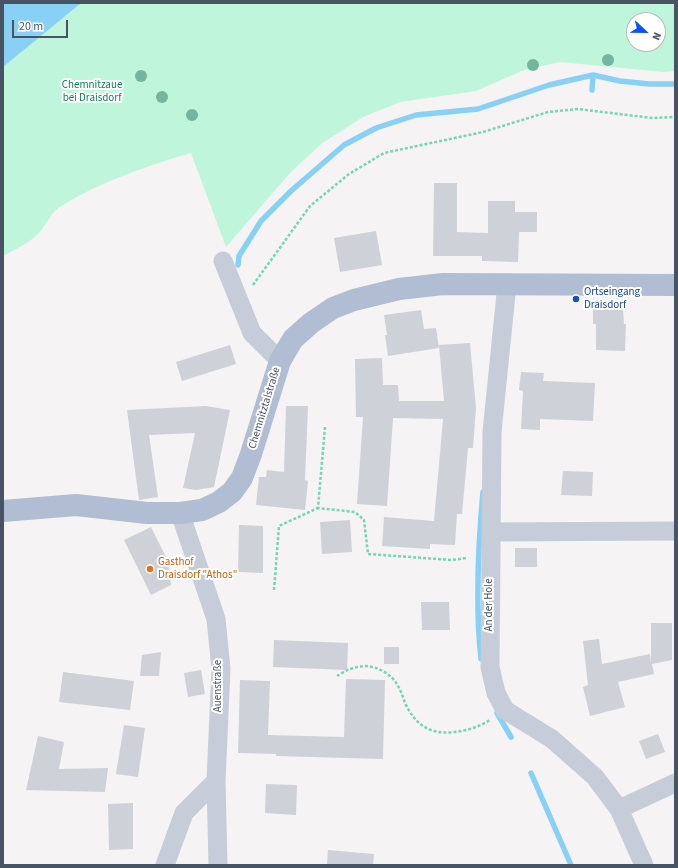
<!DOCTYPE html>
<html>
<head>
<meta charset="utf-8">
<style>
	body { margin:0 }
	#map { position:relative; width:678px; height:868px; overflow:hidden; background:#f5f3f3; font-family:"Source Sans 3",sans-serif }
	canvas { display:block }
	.frame { position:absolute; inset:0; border:4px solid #485363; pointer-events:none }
	.north { position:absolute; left:626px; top:12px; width:40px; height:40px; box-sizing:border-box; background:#fff; border:1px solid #b6bac1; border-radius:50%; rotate:112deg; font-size:11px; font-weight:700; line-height:16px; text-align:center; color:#485363 }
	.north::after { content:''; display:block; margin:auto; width:14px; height:18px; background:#0a52f8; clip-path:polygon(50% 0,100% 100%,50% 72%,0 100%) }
	.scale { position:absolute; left:12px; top:20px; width:56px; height:18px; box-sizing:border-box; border:2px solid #485363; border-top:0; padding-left:5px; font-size:12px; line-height:14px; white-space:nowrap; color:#485363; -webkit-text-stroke:3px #fff; paint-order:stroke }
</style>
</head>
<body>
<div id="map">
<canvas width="678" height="868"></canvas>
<div class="frame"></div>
<div class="north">N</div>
<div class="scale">20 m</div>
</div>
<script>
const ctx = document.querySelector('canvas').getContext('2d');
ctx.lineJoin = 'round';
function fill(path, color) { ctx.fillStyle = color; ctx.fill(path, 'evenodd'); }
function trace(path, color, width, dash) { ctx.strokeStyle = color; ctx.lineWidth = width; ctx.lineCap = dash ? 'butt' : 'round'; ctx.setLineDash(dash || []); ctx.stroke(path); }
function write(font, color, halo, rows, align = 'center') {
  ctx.font = font + ' "Source Sans 3",sans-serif'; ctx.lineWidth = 4; ctx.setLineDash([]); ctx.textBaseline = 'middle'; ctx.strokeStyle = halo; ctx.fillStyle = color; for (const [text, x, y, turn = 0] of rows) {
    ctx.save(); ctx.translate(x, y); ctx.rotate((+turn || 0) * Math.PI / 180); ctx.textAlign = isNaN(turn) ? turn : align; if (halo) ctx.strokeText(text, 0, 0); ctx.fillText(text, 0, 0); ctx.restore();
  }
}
fill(new Path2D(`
	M3,3H675V71L664,72L560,62L524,70L476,91L400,102L363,117L321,144L290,173L226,247L191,153C149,165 100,182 63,205C50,212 48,223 39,233C31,242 14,250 3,256ZM634,20H658V44H634Z`), '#bff5db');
fill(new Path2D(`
	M3,3H81L3,67Z`), '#89d0f5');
trace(new Path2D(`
	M592,90L593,75
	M238,265L239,256L261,221L291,191L344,145L376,128L416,115L478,109L549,85L593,75L620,81L649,84H675
	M481,659C475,604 478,547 483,492
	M497,713L511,737
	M531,773L571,865`), '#89d0f5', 5.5);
fill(new Path2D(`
	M434,183H457V232L488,233V201H515V212H537V232H519L518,262L482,261V256H433Z
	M376,231L382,265L340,272L334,238Z
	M593,309H623L624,324H626L625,351L596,350V324H593Z
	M421,310L424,329L436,328L439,348L388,356L385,335H387L384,315Z
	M470,343L476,408L473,448H468L462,514H457L455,545L430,544V549L382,546L384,517L434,521L443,419L393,418L387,506L357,504L363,417H356L355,359L382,358L383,385H398L399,401H444L439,345Z
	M230,345L236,364L182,381L176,362Z
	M521,372L544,373L543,381L595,383L593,421L540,419V430L521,429L523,391L519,390Z
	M206,406L230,410L214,487L196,490L183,488L195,433L149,435L158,497L139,500L127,410Z
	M286,406H308L305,480L308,481L305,510L256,505L259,477H266L267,470L284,472Z
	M563,471L593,472L592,496L561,495Z
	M350,520L352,552L322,554L320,522Z
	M239,525L263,526V573L238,572Z
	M151,527L168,561L171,585L151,595L124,540Z
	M515,548H537V567H515Z
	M421,602H449L450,630H422Z
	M651,623H672V660L652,664L654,674L618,682L625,707L590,716L583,687L588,685L583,641L599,639L602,664L650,654L651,663Z
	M274,640L348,643L347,670L273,667Z
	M384,647H399V664H384Z
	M161,652L159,676H140L142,655Z
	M201,670L205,694L188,697L184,673Z
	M63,672L134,681L130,710L59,702Z
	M346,679L385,680L383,759L276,756V754L238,753L240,680L270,681L268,735L344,737Z
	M124,725L145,728L138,777L116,774Z
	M658,734L665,752L646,759L639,741Z
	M38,736L64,742L59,769L108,768L105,792L26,790Z
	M266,784L297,785L296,815L265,813Z
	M133,803V849L109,850L108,804Z
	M328,850L374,854L373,865H327Z`), '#cfd1d8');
trace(new Path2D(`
	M253,285L310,206L349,174L384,153L483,132L548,112L578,109L652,118L675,117
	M325,427L318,508L355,512L364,520L368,554L452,560L466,558
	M274,590L279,526L318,508
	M337,676C342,673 348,669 354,668C370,662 390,671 398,686C401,691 403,697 405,703C415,724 429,735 453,732C466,731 479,727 490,720`), '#73d7b3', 2.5, [3, 2]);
trace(new Path2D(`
	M223,261L252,333L280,361
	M507,284L492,432L490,667L496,693L505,710L552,739L595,777L619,809L644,865
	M180,513L216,619L221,669L216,781L218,865
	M491,532L675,531
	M619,809L675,783
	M165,865L184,813L216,781`), '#c6cdd8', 19);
trace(new Path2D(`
	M3,511L76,505L147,513H180L202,510L219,502L232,492L242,478L251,454L280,361L293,339L311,323L333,308L354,300L399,289L443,284L675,285`), '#b1bdd3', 22);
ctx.fillStyle = '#76b59d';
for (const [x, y] of [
	[608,60],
	[533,65],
	[141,76],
	[162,97],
	[192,115]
]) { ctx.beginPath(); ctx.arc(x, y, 6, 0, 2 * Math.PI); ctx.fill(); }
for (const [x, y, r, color] of [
	[576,299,4,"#1a4fb4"],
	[150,569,4,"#e8710a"]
]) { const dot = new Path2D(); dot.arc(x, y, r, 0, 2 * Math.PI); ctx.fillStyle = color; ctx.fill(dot); trace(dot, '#fff', 1.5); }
write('11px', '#0e8257', '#fff', [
	["Chemnitzaue",92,86],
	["bei Draisdorf",92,99]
]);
write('11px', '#164399', '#fff', [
	["Ortseingang",584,293],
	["Draisdorf",584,306]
], 'left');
write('11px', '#485363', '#fff', [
	["Chemnitztalstraße",265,408,-73],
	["An der Hole",490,605,-90],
	["Auenstraße",219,686,-90]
]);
write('11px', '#c56008', '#fff', [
	["Gasthof",158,563],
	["Draisdorf \"Athos\"",158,576]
], 'left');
</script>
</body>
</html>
